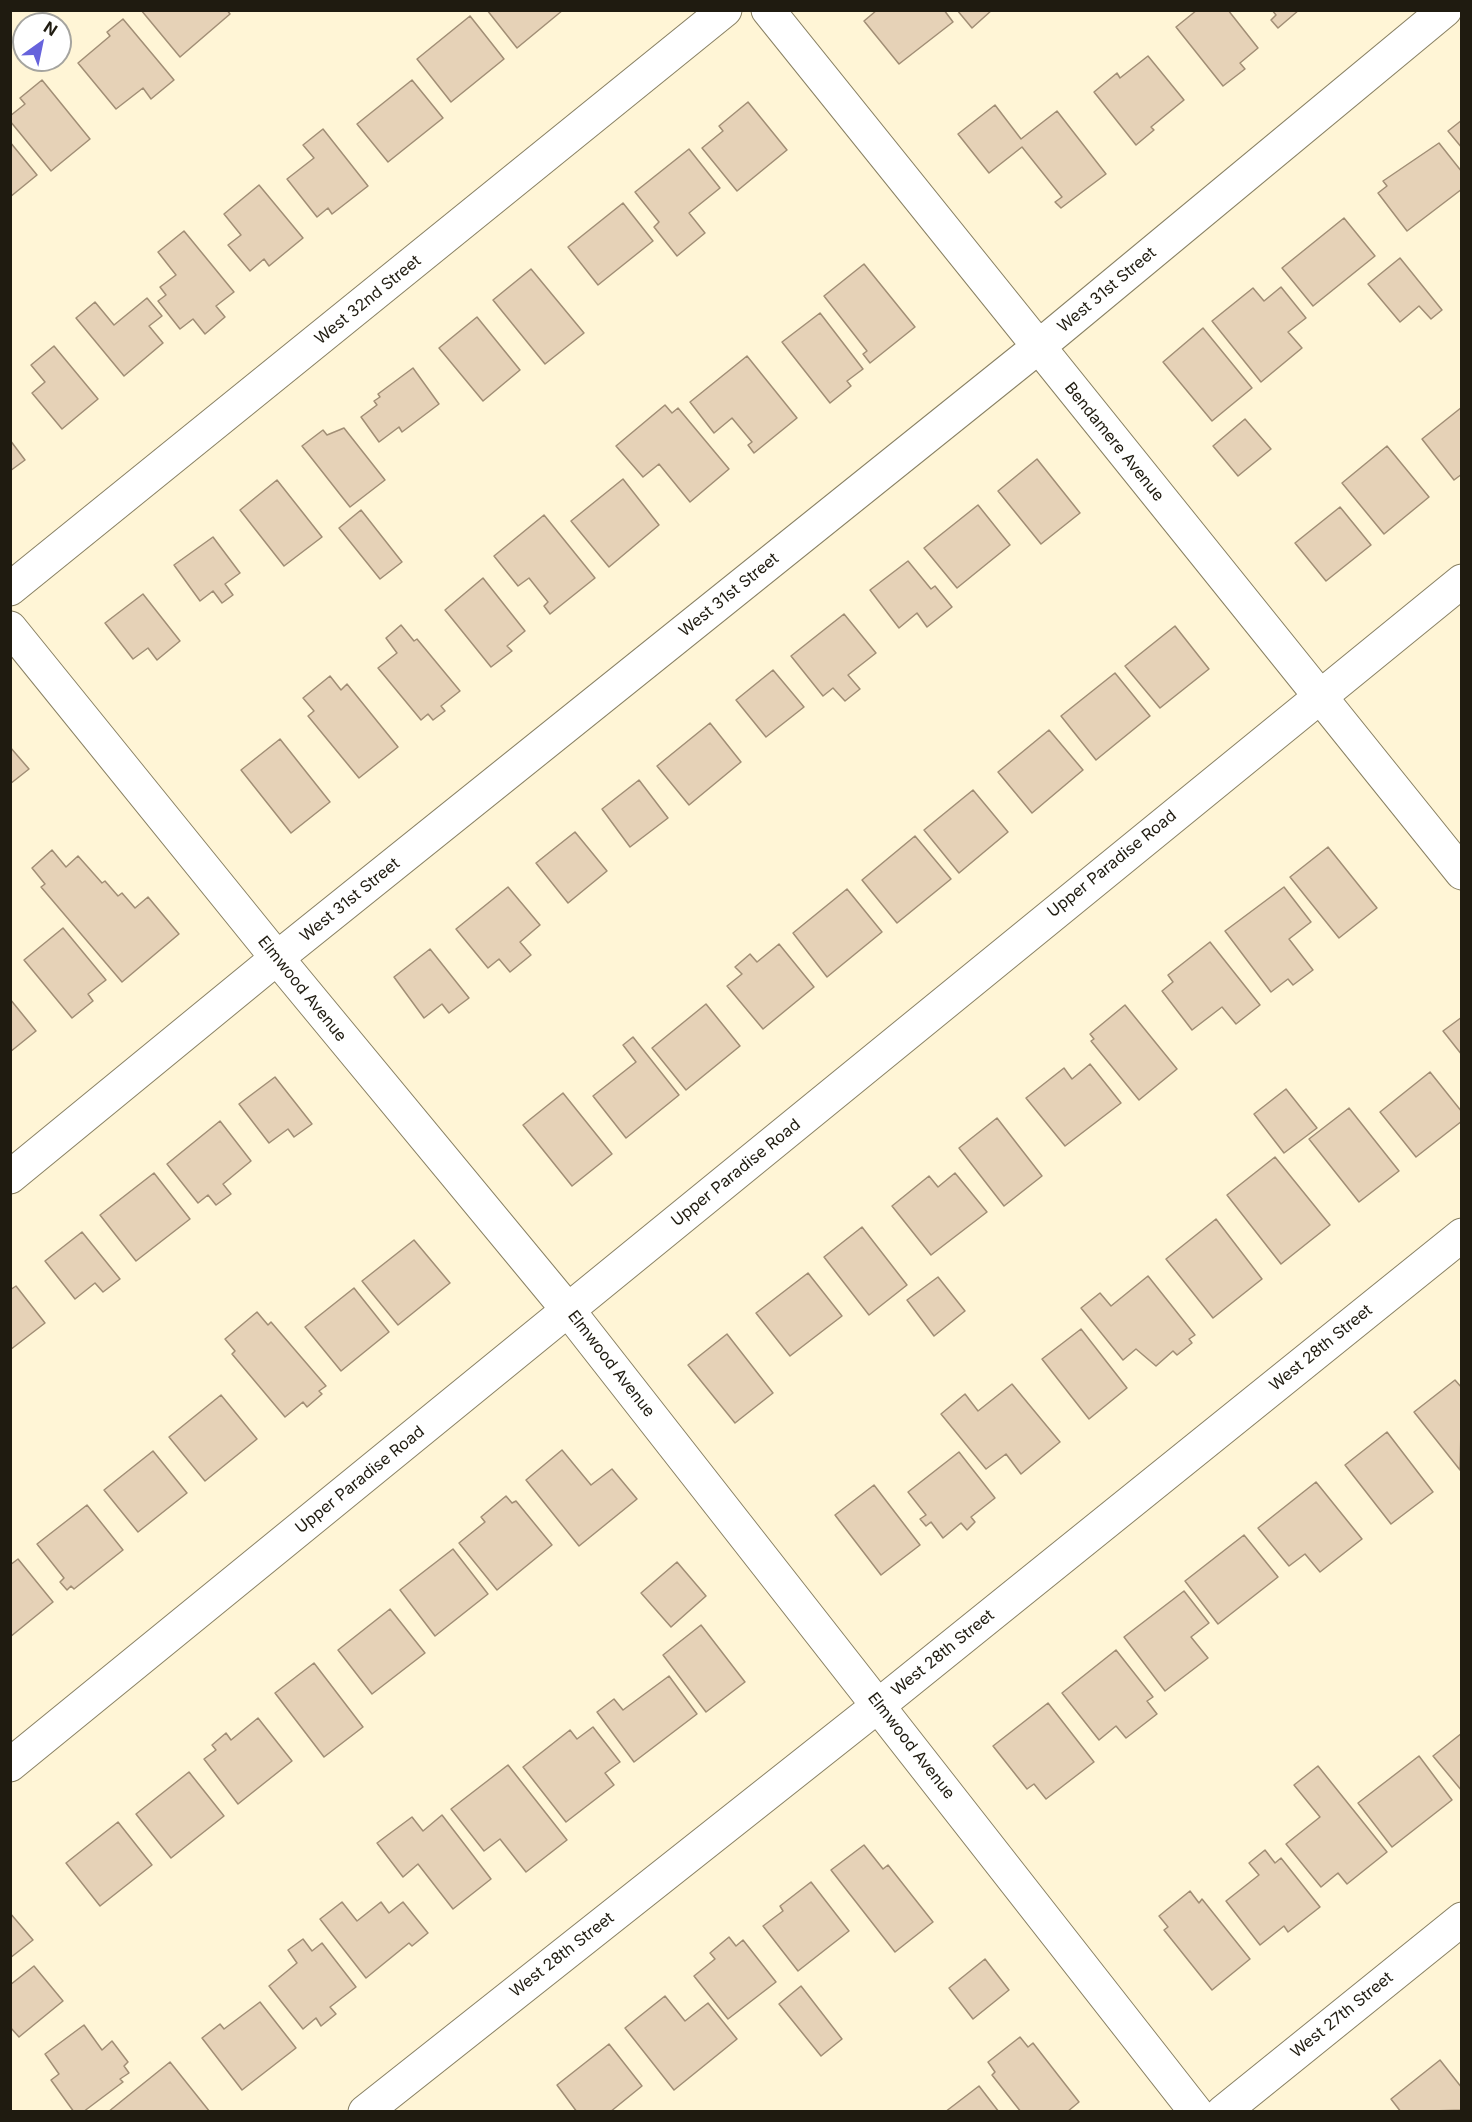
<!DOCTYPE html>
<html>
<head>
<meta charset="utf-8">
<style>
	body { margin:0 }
	#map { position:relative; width:1472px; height:2122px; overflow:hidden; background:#fff5d6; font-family:Inter,sans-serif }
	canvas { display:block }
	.frame { position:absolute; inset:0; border:12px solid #1f1b10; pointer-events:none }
	.north { position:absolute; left:12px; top:12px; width:60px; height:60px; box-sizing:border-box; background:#fff; border:2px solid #a5a49f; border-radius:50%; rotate:33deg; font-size:16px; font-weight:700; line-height:24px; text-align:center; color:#1f1b10 }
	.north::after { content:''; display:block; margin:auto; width:21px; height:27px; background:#6763dc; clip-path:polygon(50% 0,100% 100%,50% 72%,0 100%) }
</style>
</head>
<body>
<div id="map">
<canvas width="1472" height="2122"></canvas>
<div class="frame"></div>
<div class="north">N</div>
</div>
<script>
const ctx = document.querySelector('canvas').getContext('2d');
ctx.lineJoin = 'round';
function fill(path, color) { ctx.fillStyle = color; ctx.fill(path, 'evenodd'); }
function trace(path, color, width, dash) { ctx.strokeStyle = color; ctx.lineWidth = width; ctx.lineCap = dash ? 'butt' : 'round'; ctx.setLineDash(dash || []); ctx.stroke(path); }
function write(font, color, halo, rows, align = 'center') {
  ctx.font = font + ' Inter,sans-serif'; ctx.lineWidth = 4.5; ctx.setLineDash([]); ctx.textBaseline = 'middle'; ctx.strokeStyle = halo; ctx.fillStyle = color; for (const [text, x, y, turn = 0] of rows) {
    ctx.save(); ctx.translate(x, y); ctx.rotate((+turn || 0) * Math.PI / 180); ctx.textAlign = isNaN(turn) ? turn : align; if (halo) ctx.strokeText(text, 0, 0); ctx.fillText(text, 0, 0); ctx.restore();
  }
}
const building = new Path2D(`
	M141,10H227L230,14L180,57Z
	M487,10H563L517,48Z
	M877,10H944L953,22L899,64L864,21Z
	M957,10H992L972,28Z
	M1197,10H1228L1258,48L1240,63L1245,69L1223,86L1176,27Z
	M1272,10H1299L1278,28L1271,20L1276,15Z
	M470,16L504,59L451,102L417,59Z
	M123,19L174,80L151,99L143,88L116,109L78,63L110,36L107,32Z
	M1148,56L1184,100L1151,127L1154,130L1136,145L1094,92L1117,73L1120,78Z
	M42,80L90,139L51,171L10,121V116L25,104L20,98Z
	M412,80L443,118L388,162L357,124Z
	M748,102L787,150L737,191L702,148L723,131L719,126Z
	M995,105L1021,139L1057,111L1106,174L1061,208L1055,202L1062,197L1022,147L989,173L958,134Z
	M1462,120V148L1448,131Z
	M323,129L368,186L332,214L328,208L317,217L287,179L314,158L303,145Z
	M10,142L37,175L10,197Z
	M1439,143L1462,172V189L1407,231L1378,193L1387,186L1383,181Z
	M689,149L720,188L689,213L705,233L677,256L654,227L659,222L635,192Z
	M259,185L303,238L269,266L264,259L250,271L228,245L241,235L224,214Z
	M623,203L653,241L598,285L568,247Z
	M1344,218L1375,256L1313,306L1282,268Z
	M184,231L234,292L216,306L225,317L205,334L193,319L180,329L158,301L166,295L160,287L176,275L158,252Z
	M1400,258L1442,310L1431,319L1419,306L1400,322L1368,284Z
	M864,264L915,327L870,363L863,354L867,351L824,296Z
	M531,269L584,333L545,364L493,300Z
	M1281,287L1306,318L1288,332L1302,348L1261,382L1212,321L1253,288L1264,301Z
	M147,298L162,316L149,326L163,343L124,376L76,318L95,302L114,325Z
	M820,313L863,369L847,381L851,386L830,403L782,342Z
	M477,317L520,370L483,401L439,348Z
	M1203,328L1252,388L1212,421L1163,362Z
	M54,346L98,399L62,429L32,393L45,382L31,365Z
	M747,356L797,418L754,453L748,445L752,442L732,418L714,433L690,402Z
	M413,368L439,404L402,432L399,427L379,442L361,417L377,405L374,401L380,397L378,394Z
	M665,405L672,413L678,408L729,469L690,502L659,464L643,477L616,446Z
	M1462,407V474L1454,480L1422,439Z
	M1245,419L1271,449L1238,476L1213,446Z
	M344,428L385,480L350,507L302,446L323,430L327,435Z
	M10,440L25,460L10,471Z
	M1387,446L1429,497L1384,534L1342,483Z
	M1037,459L1080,513L1041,544L998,491Z
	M623,479L659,525L609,567L571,521Z
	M277,480L322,537L284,566L240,510Z
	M978,505L1010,545L957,588L924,548Z
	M1340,507L1371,545L1326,581L1295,543Z
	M361,510L402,562L380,579L339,528Z
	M544,515L595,578L550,614L544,606L548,602L529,578L518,586L494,556Z
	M213,537L240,573L225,584L233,595L222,603L213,591L200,601L174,565Z
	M908,561L931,589L935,586L952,607L927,627L917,613L899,628L870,590Z
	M483,578L525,631L507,646L512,651L491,667L445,610Z
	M143,594L180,641L157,660L148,648L133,659L105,623Z
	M844,614L876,653L848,675L860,689L845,701L833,688L823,696L791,656Z
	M401,625L414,641L417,639L460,691L441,706L445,711L433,720L428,714L421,720L378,668L397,653L386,638Z
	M1175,626L1209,669L1160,708L1125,666Z
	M773,670L804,707L766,737L736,700Z
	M1115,673L1150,716L1096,760L1061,716Z
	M330,676L341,690L347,684L398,747L359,778L308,716L314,711L303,698Z
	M710,723L741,762L689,805L657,766Z
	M1049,730L1083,770L1032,813L998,772Z
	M280,739L330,802L291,833L241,770Z
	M10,747L29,769L10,784Z
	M639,780L668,818L630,847L602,809Z
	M973,790L1008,832L959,873L924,830Z
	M575,832L607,871L568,903L536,863Z
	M915,836L951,879L897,923L862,880Z
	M1328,847L1377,908L1339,938L1290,877Z
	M52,850L66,867L78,856L102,883L105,881L118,896L122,893L135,908L148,897L179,934L122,982L41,887L45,884L32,868Z
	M508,887L540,925L520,942L531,955L510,972L499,959L488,968L456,929Z
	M1284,887L1311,922L1289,939L1313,970L1293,985L1288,979L1271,992L1225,931Z
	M847,889L882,932L827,977L793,933Z
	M63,928L106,980L88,994L93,1001L72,1018L24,960Z
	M1210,942L1260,1005L1236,1024L1222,1007L1192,1030L1162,991L1173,982L1168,975Z
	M779,944L814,987L763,1029L727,986L742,974L735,967L750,954L757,962Z
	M430,949L469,998L449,1013L442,1004L424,1018L394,977Z
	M10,999L36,1031L10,1052Z
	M706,1004L740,1046L686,1090L652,1048Z
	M1125,1005L1177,1069L1139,1100L1091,1041L1094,1039L1090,1034Z
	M1462,1017V1055L1443,1031Z
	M633,1037L679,1095L626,1138L593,1096L636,1062L623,1045Z
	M1090,1064L1121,1103L1065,1146L1026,1098L1064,1068L1072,1079Z
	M1430,1072L1462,1112V1121L1416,1157L1380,1112Z
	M275,1077L312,1124L294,1137L288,1129L269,1143L239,1104Z
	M1286,1089L1317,1128L1284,1153L1254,1114Z
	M563,1093L612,1154L572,1186L523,1125Z
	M1349,1108L1399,1171L1359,1202L1309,1139Z
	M997,1118L1042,1176L1004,1206L959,1148Z
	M220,1121L251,1161L223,1184L231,1194L216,1205L208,1195L198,1203L167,1164Z
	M1275,1157L1330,1225L1281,1264L1227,1195Z
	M154,1173L190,1219L136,1261L100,1215Z
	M955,1173L987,1212L931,1255L892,1206L929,1176L938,1187Z
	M1216,1219L1262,1279L1213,1318L1166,1259Z
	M862,1227L907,1285L869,1315L824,1257Z
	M82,1232L120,1279L103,1292L95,1283L75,1299L45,1261Z
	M414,1240L450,1283L398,1325L362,1281Z
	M808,1273L842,1316L790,1356L756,1313Z
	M1148,1276L1195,1335L1189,1339L1192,1343L1177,1355L1173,1351L1156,1366L1136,1349L1123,1360L1081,1308L1100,1293L1111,1306Z
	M938,1277L965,1311L934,1336L907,1300Z
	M16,1286L45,1323L10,1350V1290Z
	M354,1288L389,1332L341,1371L305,1327Z
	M257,1312L268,1325L271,1322L326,1386L319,1391L322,1394L307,1407L303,1402L285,1417L232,1354L235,1351L225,1339Z
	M1081,1329L1127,1388L1089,1419L1042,1359Z
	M727,1334L773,1393L735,1423L688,1365Z
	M1455,1380L1462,1388L1460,1470L1414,1412Z
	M1012,1384L1060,1442L1021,1474L1006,1454L986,1469L941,1414L965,1394L978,1411Z
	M221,1395L257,1439L205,1481L169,1437Z
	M1387,1432L1433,1492L1391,1524L1345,1465Z
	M562,1450L591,1485L612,1469L637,1499L579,1546L526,1480Z
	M153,1451L187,1493L138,1532L104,1490Z
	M959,1452L995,1498L971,1517L975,1522L967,1530L961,1523L943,1538L931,1522L926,1526L920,1519L926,1515L908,1492Z
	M1316,1482L1362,1539L1320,1572L1305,1554L1289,1566L1258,1528Z
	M874,1485L920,1545L881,1575L835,1515Z
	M506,1496L512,1503L516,1501L552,1545L497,1590L459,1543L485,1522L481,1517Z
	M87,1505L123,1550L74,1589L71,1586L67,1590L60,1582L64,1578L37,1544Z
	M1244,1535L1278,1577L1218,1624L1185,1581Z
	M453,1549L488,1594L435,1636L400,1590Z
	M18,1559L53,1602L10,1637V1565Z
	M677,1562L706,1596L671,1627L641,1593Z
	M1184,1591L1209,1623L1191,1637L1208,1658L1165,1691L1124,1637Z
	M390,1609L425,1653L372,1694L338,1650Z
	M701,1625L745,1682L706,1712L663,1655Z
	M1116,1650L1153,1697L1147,1701L1157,1714L1126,1738L1116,1726L1099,1740L1062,1693Z
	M314,1663L363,1727L324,1757L275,1693Z
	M669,1676L697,1714L634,1762L597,1712L614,1699L623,1710Z
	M1048,1703L1094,1762L1046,1799L1034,1784L1027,1789L993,1746Z
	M258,1718L292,1761L238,1804L204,1759L216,1750L212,1745L226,1733L231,1740Z
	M593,1727L620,1762L605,1773L614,1785L566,1822L523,1767L570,1730L577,1739Z
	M1462,1733V1791L1433,1756Z
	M1419,1756L1452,1800L1392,1847L1358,1803Z
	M508,1765L567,1840L526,1872L500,1839L484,1851L451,1809Z
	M1318,1766L1387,1852L1347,1884L1338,1873L1321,1887L1286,1844L1320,1817L1294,1785Z
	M189,1772L224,1816L171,1858L136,1814Z
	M442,1815L491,1879L453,1909L418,1864L403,1877L377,1843L412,1817L423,1831Z
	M118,1822L152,1865L100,1906L66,1863Z
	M864,1845L883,1869L888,1865L933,1922L895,1952L831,1870Z
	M1265,1850L1275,1863L1281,1858L1320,1907L1288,1932L1284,1926L1260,1945L1226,1901L1259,1875L1249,1863Z
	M811,1882L849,1931L798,1971L763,1926L783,1911L780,1906Z
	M1190,1891L1199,1903L1202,1899L1250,1959L1212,1990L1164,1930L1168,1927L1159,1916Z
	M342,1902L357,1921L381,1902L389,1913L403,1902L428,1933L412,1946L409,1943L366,1978L320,1919Z
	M10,1913L33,1940L10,1958Z
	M729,1937L736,1946L743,1940L776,1982L728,2019L694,1976L715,1959L710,1953Z
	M303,1939L312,1951L322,1943L356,1987L330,2007L336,2014L321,2026L316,2018L303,2029L269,1986L297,1963L288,1950Z
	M985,1959L1009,1990L973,2019L949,1988Z
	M34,1966L63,2001L19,2037L10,2027V1985Z
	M801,1986L842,2039L821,2056L779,2004Z
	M665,1996L685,2021L708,2003L737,2039L674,2090L625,2028Z
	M260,2002L296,2048L242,2090L202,2038L220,2024L224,2029Z
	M84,2025L102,2050L112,2041L128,2062L124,2066L129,2073L120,2079L123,2082L83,2112H74L51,2080L59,2074L45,2054Z
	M1020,2037L1028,2047L1033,2043L1079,2102L1067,2112H1021L992,2075L995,2072L988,2062Z
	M609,2044L642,2086L610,2112H577L557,2085Z
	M1440,2060L1462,2088V2110L1401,2112L1391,2099Z
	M170,2062L210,2112H108Z
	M979,2086L999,2112H945Z`);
fill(building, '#e6d2b7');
trace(building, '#a18e75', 1.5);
const street = new Path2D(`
	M768,10L1462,873
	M10,589L725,10
	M10,628L277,958L568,1310L1196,2112
	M10,1177L277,958L1037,348L1445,10
	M365,2112L879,1705L1462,1235
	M1223,2112L1462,1919`);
const secondary = new Path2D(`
	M10,1765L1462,581`);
trace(street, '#898164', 35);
trace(secondary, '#898164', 35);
trace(street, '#fff', 33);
trace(secondary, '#fff', 33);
write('16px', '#1f1b10', '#fff', [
	["West 31st Street",1107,290,-40],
	["West 32nd Street",368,300,-39],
	["Bendamere Avenue",1114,442,51],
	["West 31st Street",729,595,-39],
	["Upper Paradise Road",1112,864,-39],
	["West 31st Street",350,900,-39],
	["Elmwood Avenue",302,989,51],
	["Upper Paradise Road",736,1173,-39],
	["West 28th Street",1321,1348,-39],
	["Elmwood Avenue",611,1364,52],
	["Upper Paradise Road",360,1480,-39],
	["West 28th Street",943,1653,-39],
	["Elmwood Avenue",911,1746,52],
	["West 28th Street",562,1955,-38],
	["West 27th Street",1342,2015,-39]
]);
</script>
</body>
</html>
